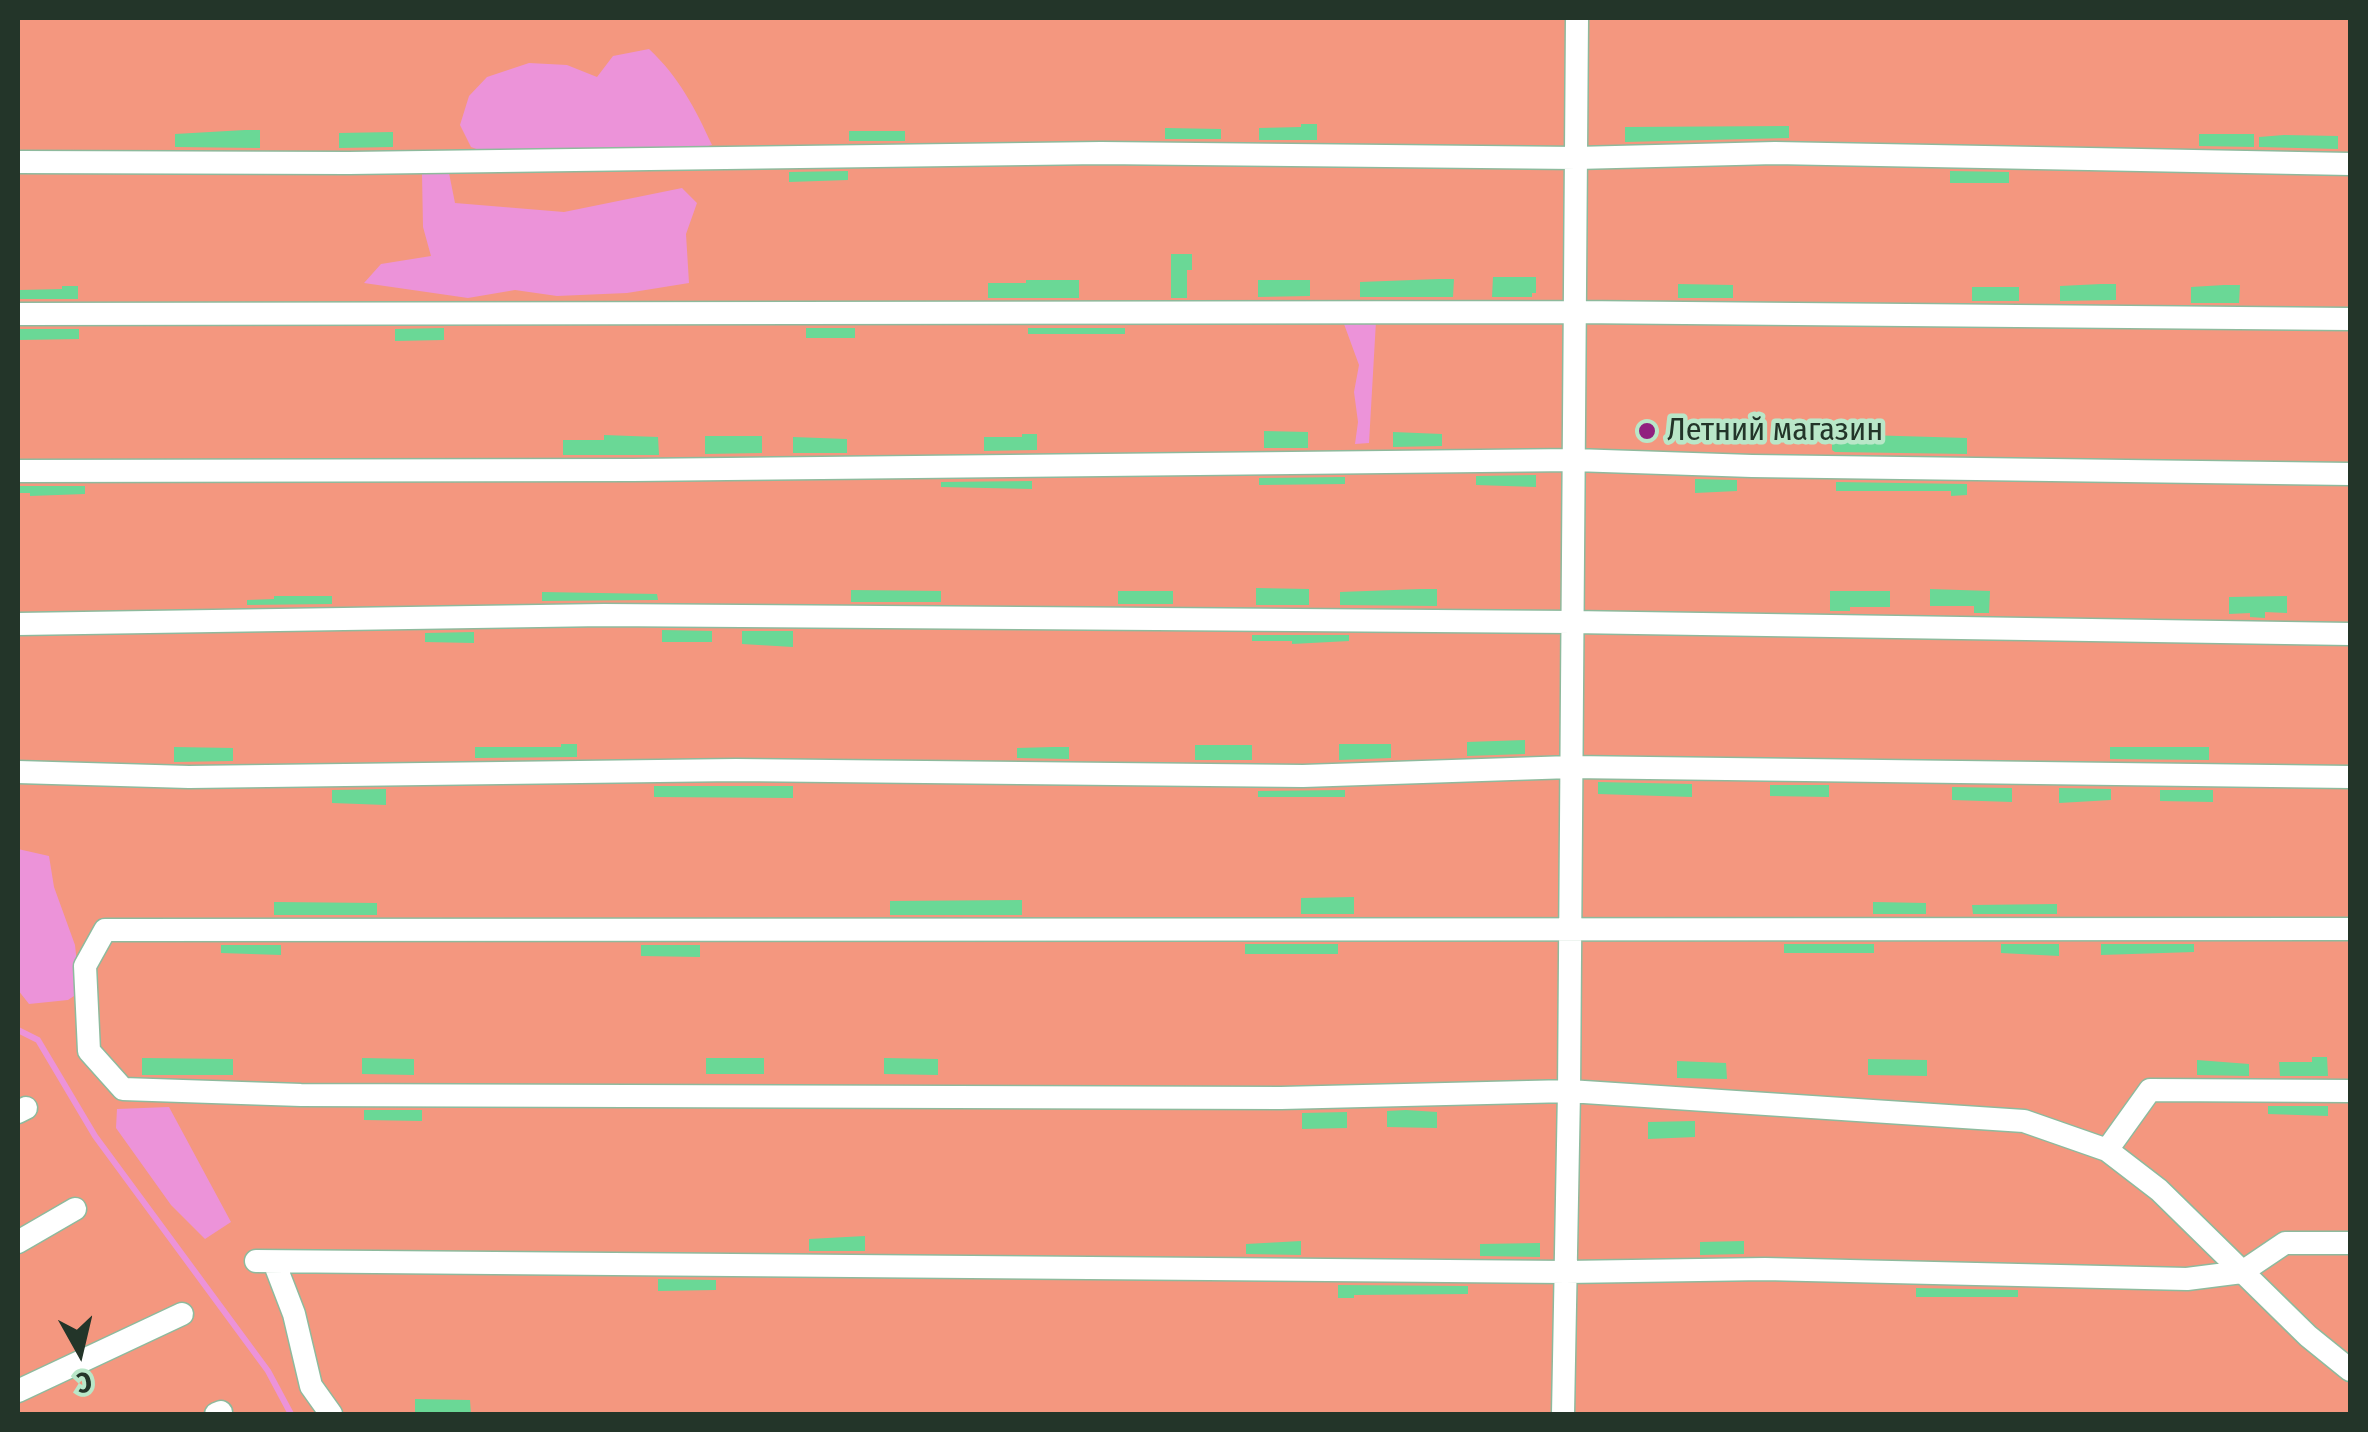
<!DOCTYPE html>
<html>
<head>
<meta charset="utf-8">
<style>
	body { margin:0 }
	#map { position:relative; width:2368px; height:1432px; overflow:hidden; background:#b9e7c8; font-family:"Fira Sans Condensed",sans-serif }
	canvas { display:block }
	.frame { position:absolute; inset:0; border:20px solid #233529; pointer-events:none }
	.north { position:absolute; left:30px; top:1302px; width:100px; height:100px; -webkit-text-stroke:8px #b9e7c8; paint-order:stroke; rotate:172deg; font-size:28px; font-weight:700; line-height:40px; text-align:center; color:#233529 }
	.north::after { content:''; display:block; margin:auto; width:35px; height:45px; background:#233529; clip-path:polygon(50% 0,100% 100%,50% 72%,0 100%) }
</style>
</head>
<body>
<div id="map">
<canvas width="2368" height="1432"></canvas>
<div class="frame"></div>
<div class="north">С</div>
</div>
<script>
const ctx = document.querySelector('canvas').getContext('2d');
ctx.lineJoin = 'round';
function fill(path, color) { ctx.fillStyle = color; ctx.fill(path, 'evenodd'); }
function trace(path, color, width, dash) { ctx.strokeStyle = color; ctx.lineWidth = width; ctx.lineCap = dash ? 'butt' : 'round'; ctx.setLineDash(dash || []); ctx.stroke(path); }
function write(font, color, halo, rows, align = 'center') {
  ctx.font = font + ' "Fira Sans Condensed",sans-serif'; ctx.lineWidth = 9; ctx.setLineDash([]); ctx.textBaseline = 'middle'; ctx.strokeStyle = halo; ctx.fillStyle = color; for (const [text, x, y, turn = 0] of rows) {
    ctx.save(); ctx.translate(x, y); ctx.rotate((+turn || 0) * Math.PI / 180); ctx.textAlign = isNaN(turn) ? turn : align; if (halo) ctx.strokeText(text, 0, 0); ctx.fillText(text, 0, 0); ctx.restore();
  }
}
fill(new Path2D(`
	M18,18H2350V1414H18Z`), '#f4977f');
fill(new Path2D(`
	M649,49C679,77 695,108 712,145L686,152L492,155L471,147L460,125L469,96L487,77L529,63L567,65L597,77L613,56Z
	M449,173L455,203L564,212L682,188L697,203L686,234L689,283L627,293L557,296L515,290L468,298L364,283L381,264L431,256L423,227L422,174Z
	M1350,318L1376,321L1369,443L1355,444L1358,422L1354,392L1359,365L1344,324Z
	M18,849L49,856L54,887L75,945L80,992L68,1000L29,1004L18,990Z
	M169,1107L231,1222L205,1239L171,1205L116,1128L117,1109Z`), '#ec93d9');
trace(new Path2D(`
	M18,1030L38,1040L95,1136L268,1371L291,1414`), '#ec93d9', 6);
fill(new Path2D(`
	M1301,124H1317V140H1259V128L1301,127Z
	M1789,126V138L1625,142V127Z
	M1165,128L1221,129V139H1165Z
	M245,130H260V148L175,147V134Z
	M849,131H905V141H849Z
	M393,132V147L339,148V133Z
	M2199,134H2254V147L2199,146Z
	M2284,135L2338,136V149L2259,147V137Z
	M848,171V180L789,182V172Z
	M1950,171L2009,172V183H1950Z
	M1171,254H1192V270H1187V298H1171Z
	M1493,277H1536V293H1532V297H1492Z
	M1439,279H1454L1453,297H1360V282Z
	M1026,280H1079V298H988V283H1026Z
	M1258,280H1310V296L1258,297Z
	M1678,284L1733,285V298H1678Z
	M2101,284H2116V300L2060,301V286Z
	M2224,285H2240L2239,303H2191V287Z
	M62,286H78V299H19V290L62,289Z
	M1972,287H2019V301H1972Z
	M444,328V340L395,341V329Z
	M806,328H855V338H806Z
	M1028,328H1125V334H1028Z
	M19,329H79V339L19,340Z
	M1264,431L1308,432V448H1264Z
	M1393,432L1442,434V446L1393,447Z
	M1022,434H1037V450L984,451V437H1022Z
	M1832,434L1967,438V454L1835,452L1832,450Z
	M604,435L658,437L659,455H563V440H604Z
	M705,436H762V453L705,454Z
	M793,437L847,439V453H793Z
	M1536,475V487L1476,485V476Z
	M1345,477V484L1259,485V478Z
	M1695,479L1737,480V491L1695,493Z
	M1032,481V489L941,487V482Z
	M1836,482L1967,484V495L1951,496V491H1836Z
	M18,486H85V494L30,496V493H18Z
	M1256,588L1309,589V605H1256Z
	M1421,589H1437V606L1340,605V592Z
	M1930,589L1990,591L1989,613H1974V606H1930Z
	M851,590L941,591V602H851Z
	M1118,591H1173V604H1118Z
	M1830,591H1890V607H1850V611H1830Z
	M542,592L657,594L658,600L542,601Z
	M274,596H332V604L247,605V600L274,599Z
	M2287,596V613L2265,612V618L2250,617V613L2229,614V597Z
	M662,630L712,631V642H662Z
	M742,631H793V647L742,644Z
	M474,632V643L425,642V633Z
	M1252,635H1349V641L1292,644V641H1252Z
	M1525,740V754L1467,756V742Z
	M561,744H577V757L475,758V747H561Z
	M1339,744H1391V758L1339,760Z
	M1195,745H1252V760H1195Z
	M174,747L233,748V761L174,762Z
	M1053,747H1069V759L1017,758V748Z
	M2110,747H2209V760L2110,759Z
	M1598,782L1692,784V797L1598,794Z
	M1770,785H1829V797L1770,796Z
	M654,786H793V798L654,797Z
	M1952,787L2012,788V802L1952,800Z
	M2059,788L2111,789V800L2059,803Z
	M386,789V805L332,803V790Z
	M1345,790V797H1258V791Z
	M2160,790H2213V802L2160,801Z
	M1354,897V914H1301V898Z
	M1022,900V915H890V901Z
	M274,902L377,903V915H274Z
	M1873,902L1926,903V914H1873Z
	M2057,904V914H1973L1972,905Z
	M1245,944H1338V954H1245Z
	M1784,944H1874V953H1784Z
	M2001,944H2059V956L2001,953Z
	M2101,944H2194V952L2101,955Z
	M221,945H281V955L221,953Z
	M641,945H700V957L641,956Z
	M2312,1057H2327L2328,1076H2280L2279,1062H2312Z
	M142,1058L233,1059V1075H142Z
	M362,1058L414,1059V1075L362,1074Z
	M706,1058H764V1074H706Z
	M884,1058L938,1059V1075L884,1074Z
	M1868,1059L1927,1060V1076L1868,1075Z
	M2197,1060L2249,1064V1076L2197,1075Z
	M1677,1061L1726,1063L1727,1079L1677,1078Z
	M2268,1106H2328V1116L2268,1114Z
	M364,1110H422V1121L364,1120Z
	M1406,1110L1437,1112V1128L1387,1127V1111Z
	M1347,1112V1128L1302,1129V1113Z
	M1695,1121V1137L1648,1139V1122Z
	M865,1236V1251H809V1239Z
	M1301,1241V1255L1246,1254V1244Z
	M1744,1241V1254L1700,1255V1242Z
	M1540,1243V1257L1480,1256V1244Z
	M658,1279L716,1280V1290L658,1291Z
	M1338,1285L1468,1286V1294L1354,1295V1298H1338Z
	M1916,1288L2018,1290V1297H1916Z
	M415,1399L470,1400L471,1414H415Z`), '#6ad896');
const minor = new Path2D(`
	M1577,18L1569,1091L2024,1121L2107,1150L2159,1190L2308,1336L2350,1370
	M18,162L349,163L1101,153L1576,158L1775,153L2350,164
	M18,314L1574,312L2350,319
	M18,471L633,470L1574,460L1752,466L2350,474
	M18,624L604,615L1572,622L2350,634
	M18,772L189,777L736,770L1303,776L1571,767L2350,777
	M18,1112L26,1108
	M2107,1150L2150,1090L2350,1091
	M18,1242L75,1209
	M256,1261L1566,1272L1765,1269L2187,1279L2242,1272L2285,1243H2350
	M274,1262L294,1314L311,1386L331,1414
	M18,1391L182,1314
	M216,1414L221,1412
	M1563,1414L1569,1091L1281,1098L301,1095L123,1089L89,1051L85,966L105,930L2350,929`);
trace(minor, '#8eba9d', 25);
trace(minor, '#fff', 22);
for (const [x, y, r, color] of [
	[1647,431,10,"#911f7f"]
]) { const dot = new Path2D(); dot.arc(x, y, r, 0, 2 * Math.PI); ctx.fillStyle = color; ctx.fill(dot); trace(dot, '#b9e7c8', 4); }
write('32px', '#233529', '#b9e7c8', [
	["Летний магазин",1667,431]
], 'left');
</script>
</body>
</html>
